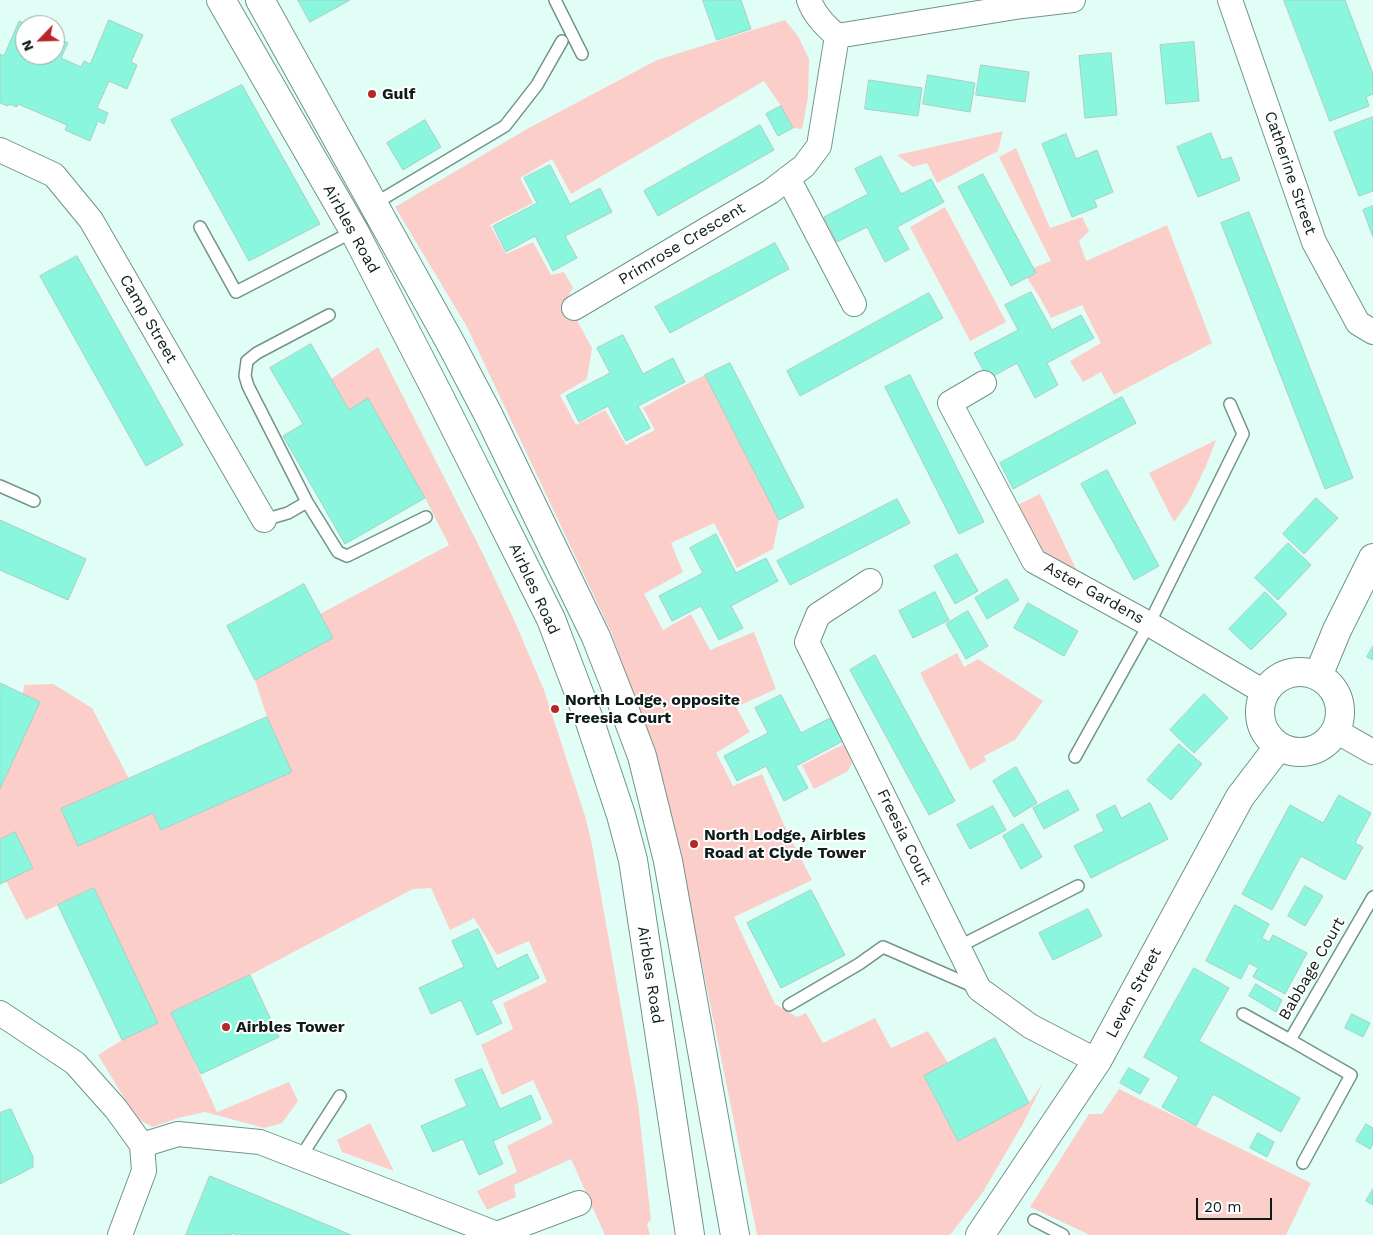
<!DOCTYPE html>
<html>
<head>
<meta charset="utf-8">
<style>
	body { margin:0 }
	#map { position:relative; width:1373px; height:1235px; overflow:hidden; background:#e1fef6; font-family:"Work Sans",sans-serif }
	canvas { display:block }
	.north { position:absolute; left:15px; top:15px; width:50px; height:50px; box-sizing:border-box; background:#fff; border:1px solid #9fa5a3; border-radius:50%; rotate:246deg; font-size:14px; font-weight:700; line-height:20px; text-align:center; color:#0f1d1a }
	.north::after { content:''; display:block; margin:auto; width:18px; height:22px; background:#b7282a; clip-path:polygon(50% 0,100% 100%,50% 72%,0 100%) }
	.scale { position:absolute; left:1196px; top:1198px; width:76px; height:22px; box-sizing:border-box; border:2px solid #0f1d1a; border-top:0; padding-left:6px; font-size:15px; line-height:18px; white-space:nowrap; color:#0f1d1a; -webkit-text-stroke:4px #fff; paint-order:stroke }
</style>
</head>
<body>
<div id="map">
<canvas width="1373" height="1235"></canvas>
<div class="north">N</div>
<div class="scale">20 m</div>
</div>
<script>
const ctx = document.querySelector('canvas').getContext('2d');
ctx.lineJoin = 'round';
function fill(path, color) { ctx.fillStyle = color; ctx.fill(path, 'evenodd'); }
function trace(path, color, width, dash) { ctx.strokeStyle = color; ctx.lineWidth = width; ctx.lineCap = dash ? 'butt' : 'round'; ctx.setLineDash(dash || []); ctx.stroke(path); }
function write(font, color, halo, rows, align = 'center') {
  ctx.font = font + ' "Work Sans",sans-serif'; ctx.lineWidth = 4; ctx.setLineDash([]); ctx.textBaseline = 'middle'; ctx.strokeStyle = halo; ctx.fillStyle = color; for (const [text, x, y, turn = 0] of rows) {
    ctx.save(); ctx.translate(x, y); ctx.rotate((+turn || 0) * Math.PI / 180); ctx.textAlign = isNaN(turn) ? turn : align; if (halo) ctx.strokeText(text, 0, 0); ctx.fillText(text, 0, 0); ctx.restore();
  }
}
fill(new Path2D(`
	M785,20L798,36L809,59L808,98L802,129L793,128L781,106L764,81L571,194L552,159L520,178L533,203L490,225L506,254L533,242L551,275L564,272L573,288L566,300L592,348L587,379L560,395L576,425L605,410L626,445L655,430L643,408L677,389L705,375L779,520L773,549L737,568L714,523L671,543L683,572L644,594L663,630L691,614L710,650L754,632L776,689L736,707L750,732L716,753L733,786L762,774L784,825L812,880L734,917L775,1004L797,1017L806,1013L823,1043L875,1018L891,1048L928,1031L948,1063L924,1077L958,1141L1029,1103L1043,1083L1024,1122L983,1192L950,1235H757L673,821L653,749L611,632L467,327L395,207L527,129L657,60Z
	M1003,131L998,151L937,183L927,163L913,167L897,155Z
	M1016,148L1050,228L1082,217L1089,231L1079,241L1086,261L1167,225L1212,343L1114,395L1101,372L1083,382L1070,361L1101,343L1082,305L1051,318L1039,296L1027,278L1033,268L1051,261L999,157Z
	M945,207L1006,322L970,341L910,227Z
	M378,347L483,554L515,622L544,690L585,816L592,845L638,1103L651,1220L647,1224L650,1235H605L571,1159L514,1185L516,1197L487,1210L477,1191L517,1172L507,1146L553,1123L533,1080L502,1095L481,1045L513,1029L503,1003L547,982L529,941L497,955L474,918L450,930L431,888L413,889L250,975L172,1013L217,1112L289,1082L298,1101L282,1123L264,1128L205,1112L178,1118L153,1127L137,1119L98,1055L122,1040L158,1023L94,888L26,920L6,881L33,867L15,833L0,840V789L40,702L23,694L24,685L53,684L92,708L129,779L61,809L78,846L153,813L162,830L292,772L267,717L255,680L333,638L320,614L449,545L425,498L368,399L349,410L331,379Z
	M1216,440L1206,466L1189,501L1174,522L1149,473Z
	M1040,494L1078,573L1037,557L1011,508Z
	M957,653L964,667L978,659L1043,701L1015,740L984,756L986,761L970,770L920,673Z
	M844,744L852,763L848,771L814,789L802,765Z
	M1119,1089L1311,1183L1286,1235H1090L1030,1207L1089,1114H1102Z
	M370,1123L394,1171L342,1152L337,1140Z`), '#fccec9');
const building = new Path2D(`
	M298,0H350L310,22Z
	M703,0H741L751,29L717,40Z
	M1284,0H1345L1373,74V94L1366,97L1369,106L1330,121Z
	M109,20L143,35L131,62L137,65L127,89L109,81L97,108L108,113L104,124L98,121L90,141L65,130L67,125L18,104L17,107L9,104L8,106L0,103V54L4,56L19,21L28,25H25V55H55V37L68,43L61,58L81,67L84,61L90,64Z
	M1194,42L1199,101L1166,104L1160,45Z
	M1111,53L1117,115L1085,118L1079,56Z
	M981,65L1029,72L1025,102L976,95Z
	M928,75L975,83L970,112L923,104Z
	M869,80L922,88L918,116L865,109Z
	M242,85L320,224L249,261L171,120Z
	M781,106L793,128L778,136L766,114Z
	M1373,117V191L1359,196L1334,132Z
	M425,120L441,147L403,170L387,143Z
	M760,125L774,150L658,216L644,191Z
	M1211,133L1222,160L1231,157L1240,180L1198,197L1177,147Z
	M1066,134L1076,159L1097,150L1113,192L1094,200L1097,207L1072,217L1042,144Z
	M881,156L901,194L931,179L944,202L897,227L909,249L885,262L867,227L837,242L824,217L868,194L855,169Z
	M550,165L570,204L600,188L612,212L565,236L577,258L553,271L535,236L506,252L493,226L537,203L524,178Z
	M983,174L1036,273L1011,286L958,187Z
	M1373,206V237L1363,210Z
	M1249,212L1353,478L1325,489L1221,223Z
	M775,243L789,269L670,333L655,307Z
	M77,256L183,445L146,466L40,276Z
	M1031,292L1052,330L1081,315L1094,338L1047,363L1058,385L1035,398L1017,363L988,379L974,353L1018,330L1005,305Z
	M929,293L943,318L800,396L787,371Z
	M623,335L643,374L673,358L685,382L638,406L650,428L626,441L608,406L579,422L566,396L610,373L597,348Z
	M311,344L349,410L368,398L425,498L345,544L283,436L303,424L270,368Z
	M730,363L804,507L779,520L705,375Z
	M910,375L984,522L959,534L885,387Z
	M1122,397L1136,423L1013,489L1000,463Z
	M1107,470L1159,566L1134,580L1081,484Z
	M1316,498L1338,518L1304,554L1283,534Z
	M897,499L910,523L790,585L777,561Z
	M0,520L86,559L68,600L0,570Z
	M716,534L736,573L766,558L778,581L731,606L743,628L719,640L701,606L672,621L659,596L703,573L690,548Z
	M1288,543L1311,565L1278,600L1255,578Z
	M957,554L978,591L955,604L934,566Z
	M1007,579L1019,600L987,619L975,598Z
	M304,584L333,638L255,680L227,626Z
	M935,592L949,620L913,638L899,611Z
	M1265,592L1287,614L1251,650L1229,629Z
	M1028,603L1078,631L1064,656L1014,628Z
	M968,611L988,646L966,659L946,624Z
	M1373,646V660L1367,657Z
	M875,655L955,801L929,815L850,670Z
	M0,683L40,702L0,789Z
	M1204,694L1228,718L1194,753L1170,730Z
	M781,695L801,733L830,718L843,741L796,766L808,788L784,801L766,766L737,781L724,756L768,733L755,708Z
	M267,717L292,772L161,830L153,813L78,846L61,809Z
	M1179,744L1202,764L1171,800L1147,780Z
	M1016,767L1037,803L1014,817L993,781Z
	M1068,790L1079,810L1044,829L1033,808Z
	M1339,795L1371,813L1355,843L1363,847L1345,880L1301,856L1272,910L1242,894L1290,805L1323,823Z
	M1150,803L1168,839L1091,878L1074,846L1104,831L1096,815L1115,805L1121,818Z
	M993,806L1006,830L970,849L957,825Z
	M1023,824L1042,857L1021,869L1003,836Z
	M15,832L33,868L0,884V840Z
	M1305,886L1323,896L1305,926L1288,916Z
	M94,888L158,1023L122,1040L58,905Z
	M811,890L845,955L781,988L747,923Z
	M1235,905L1269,924L1262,938L1269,942L1273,935L1307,953L1285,994L1253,977L1258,968L1249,963L1241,979L1206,961Z
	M1088,909L1102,936L1053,960L1039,933Z
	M478,929L497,969L527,954L539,978L491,1001L502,1023L477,1035L461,1000L431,1014L419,988L464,967L452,941Z
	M1194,968L1229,988L1199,1041L1300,1098L1281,1132L1213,1094L1196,1126L1162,1107L1179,1077L1144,1057Z
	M250,975L279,1037L201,1074L171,1013Z
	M1256,984L1282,1000L1276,1012L1249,996Z
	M1352,1014L1370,1023L1363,1037L1345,1028Z
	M995,1038L1029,1103L958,1141L924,1076Z
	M1129,1068L1149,1079L1140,1094L1120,1083Z
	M482,1069L500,1109L531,1095L541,1119L493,1141L503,1164L479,1175L463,1139L433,1152L421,1126L467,1106L455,1080Z
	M11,1109L33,1157V1167L0,1184V1113Z
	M1366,1124L1373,1128V1144L1370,1149L1356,1141Z
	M1258,1133L1274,1142L1267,1157L1250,1148Z
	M210,1176L351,1235H236L232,1233L231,1235H186Z
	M1373,1189V1205L1366,1201Z`);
fill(building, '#8af6de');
trace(building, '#a9cdc4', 1);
const service = new Path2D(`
	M555,0L582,54
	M374,204L505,126L537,85L562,41
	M200,227L236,292L354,231
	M0,486L34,501
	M307,502L338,552L347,556L426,517
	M264,520L288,513L307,502L248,386L245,376L247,361L257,353L329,315
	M1075,757L1149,624L1243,434L1230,404
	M958,947L1078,886
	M789,1005L859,964L883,947L975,987
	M1243,1014L1290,1040
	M300,1158L340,1096
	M1303,1163L1351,1075L1290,1040L1373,897
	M1034,1220L1063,1235`);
const minor = new Path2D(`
	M809,0C814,15 825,26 837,36
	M1230,0L1314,242L1358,323L1373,332
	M837,36L1022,6L1073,0
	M0,150L54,175L91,220L264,520
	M788,178L854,304
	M574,308L770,192L804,166L819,146L837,36
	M984,383L950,403L1034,561L1149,624L1264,692
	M870,581L818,615L807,642L979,989L1030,1026L1097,1061
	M1336,731L1373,752
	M0,1013L75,1063L116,1109L142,1145L144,1171L120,1235
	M142,1145L178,1134L260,1142L497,1234L579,1203`);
const tertiary = new Path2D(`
	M1260 712a40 40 0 1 1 80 0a40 40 0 1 1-80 0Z
	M1318,676L1337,630L1373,558
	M980,1235L1097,1061L1240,797L1279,746`);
const secondary = new Path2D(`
	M221,0L354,231L438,394L551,619L590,722L621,815L633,860L690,1235
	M260,0L450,342L489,416L596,637L622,703L642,756L668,861L735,1235`);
trace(service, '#72948b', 14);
trace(minor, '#72948b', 26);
trace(tertiary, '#72948b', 30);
trace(secondary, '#72948b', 30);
trace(service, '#fff', 11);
trace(minor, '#fff', 24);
trace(tertiary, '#fff', 28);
trace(secondary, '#fff', 28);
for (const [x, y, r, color] of [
	[372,94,5,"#b7282a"],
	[555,709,5,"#b7282a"],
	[694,844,5,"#b7282a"],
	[226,1027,5,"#b7282a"]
]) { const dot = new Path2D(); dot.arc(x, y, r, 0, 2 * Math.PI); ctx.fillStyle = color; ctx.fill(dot); trace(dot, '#fff', 2); }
write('bold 16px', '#0f1d1a', '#fff', [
	["Gulf",382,94],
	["North Lodge, opposite",565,700],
	["Freesia Court",565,718],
	["North Lodge, Airbles",704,835],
	["Road at Clyde Tower",704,853],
	["Airbles Tower",236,1027]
], 'left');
write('16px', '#0f1d1a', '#fff', [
	["Catherine Street",1290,173,71],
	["Airbles Road",351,229,61],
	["Primrose Crescent",682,244,-31],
	["Camp Street",148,319,60],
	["Airbles Road",534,589,65],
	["Aster Gardens",1094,593,29],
	["Freesia Court",904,837,64],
	["Babbage Court",1312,969,-60],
	["Airbles Road",650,975,81],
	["Leven Street",1134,993,-62]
]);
</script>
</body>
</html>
